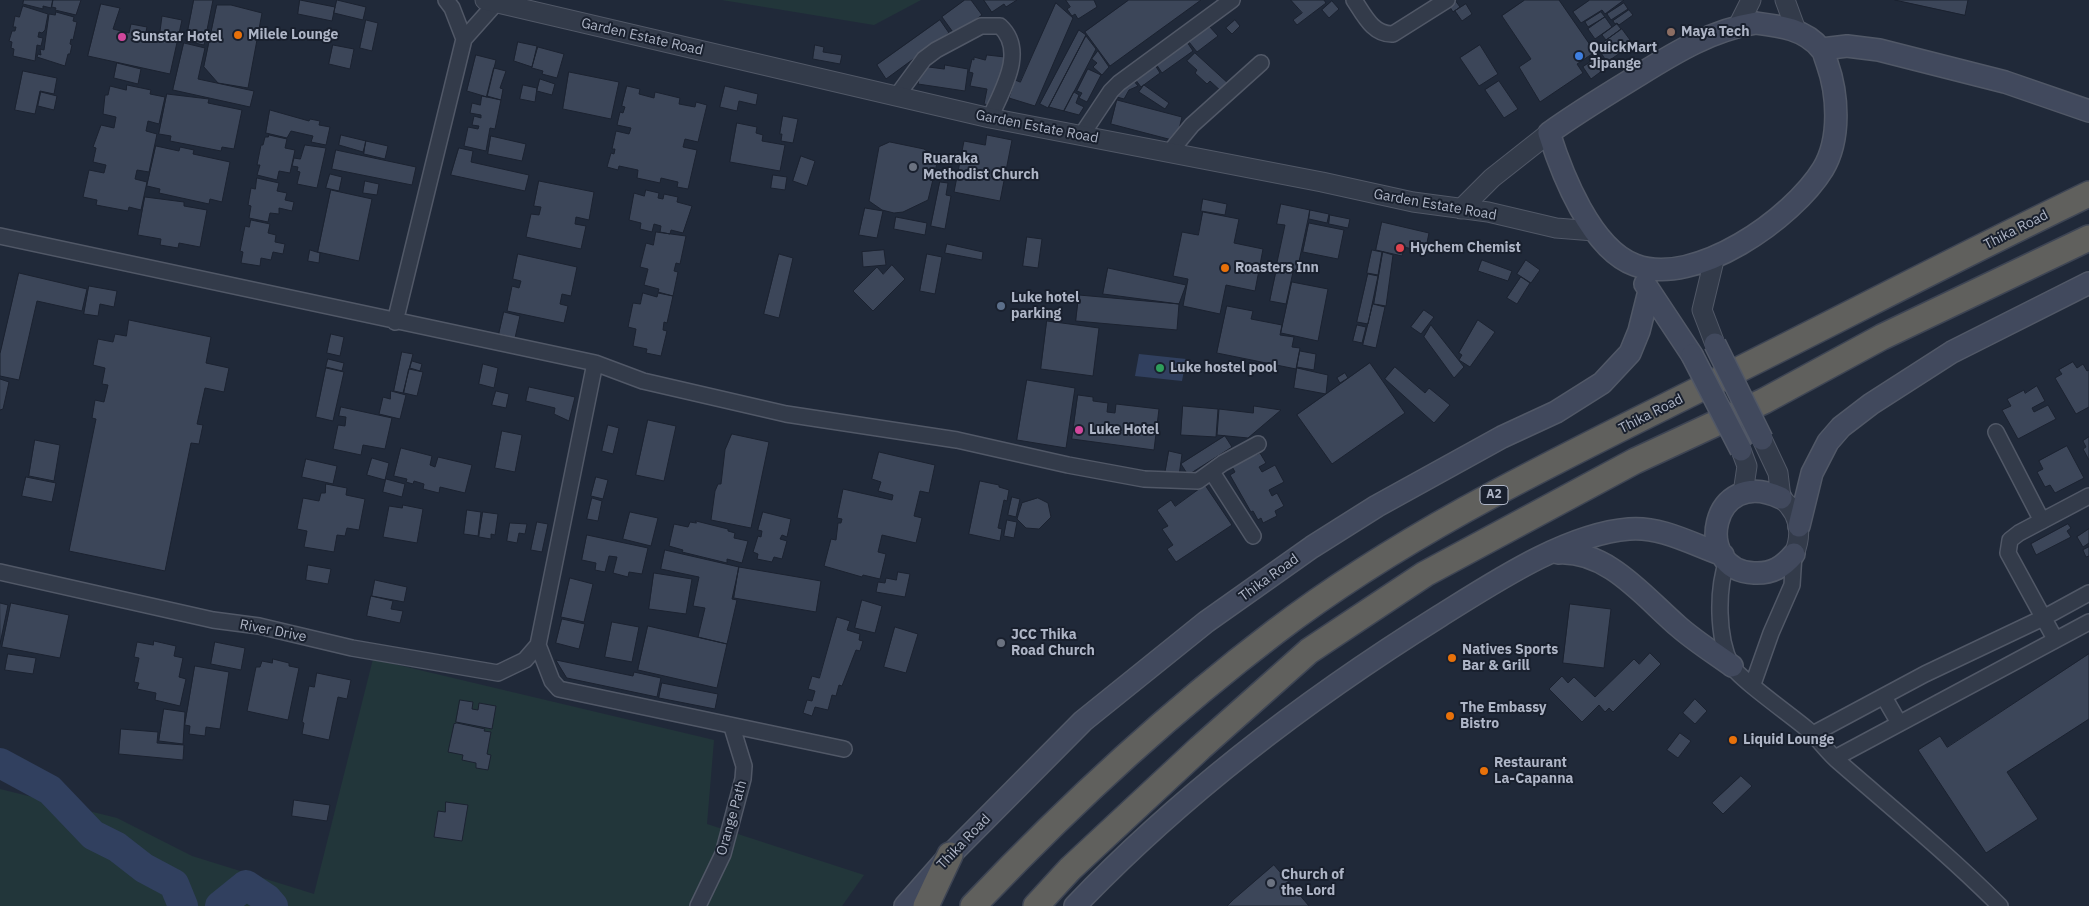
<!DOCTYPE html>
<html>
<head>
<meta charset="utf-8">
<style>
	body { margin:0 }
	canvas { display:block; background:#202939 }
</style>
</head>
<body>
<canvas width="2089" height="906"></canvas>
<script>
const ctx = document.querySelector('canvas').getContext('2d');
ctx.lineJoin = 'round';
function fill(path, color) { ctx.fillStyle = color; ctx.fill(path, 'evenodd'); }
function trace(path, color, width, dash) { ctx.strokeStyle = color; ctx.lineWidth = width; ctx.lineCap = dash ? 'butt' : 'round'; ctx.setLineDash(dash || []); ctx.stroke(path); }
function write(font, color, halo, rows, align = 'center') {
  ctx.font = font + ' "IBM Plex Sans",sans-serif'; ctx.lineWidth = 4; ctx.setLineDash([]); ctx.textBaseline = 'middle'; ctx.strokeStyle = halo; ctx.fillStyle = color; for (const [text, x, y, turn = 0] of rows) {
    ctx.save(); ctx.translate(x, y); ctx.rotate((+turn || 0) * Math.PI / 180); ctx.textAlign = isNaN(turn) ? turn : align; if (halo) ctx.strokeText(text, 0, 0); ctx.fillText(text, 0, 0); ctx.restore();
  }
}
fill(new Path2D(`
	M722,0H921L874,25Z
	M373,659L714,740L707,824L864,875L842,906H0V789L117,818L192,856L314,894Z`), '#22363a');
fill(new Path2D(`
	M1139,354L1186,359L1182,381L1135,376Z`), '#31405f');
trace(new Path2D(`
	M0,763L50,790L93,835L117,847L144,868L174,884L183,906
	M220,906L246,885L267,899L273,906`), '#31405f', 30);
const building = new Path2D(`
	M24,0H53L51,8L43,6V9L23,4Z
	M53,0H81L76,15L55,10L56,8L52,7Z
	M194,0H213L204,45L186,41Z
	M300,0L335,7L332,21L298,14Z
	M337,0L366,7L363,20L334,13Z
	M965,0H971L982,15L955,35L942,17Z
	M984,0H1017L1006,7L1004,4L992,12Z
	M1066,0H1094L1097,7L1078,19L1075,14L1072,16L1067,9L1070,7Z
	M1129,0H1201L1110,66L1085,32Z
	M1291,0H1324L1326,3L1297,25L1293,20L1302,13Z
	M1455,0L1460,7L1453,12L1448,4Z
	M1525,0H1559L1595,52L1577,64L1583,73L1540,102L1519,67L1531,59L1502,16Z
	M1590,0H1624L1605,14L1602,10L1581,23L1573,12Z
	M1895,0H1968L1965,15Z
	M1332,1L1339,9L1329,18L1322,10Z
	M1056,3L1073,18L1035,106L1009,98L1015,80L1020,82Z
	M1624,3L1628,9L1611,20L1607,14Z
	M101,4L120,8L113,29L129,33L131,24L147,27L145,36L159,39L162,16L182,20L170,74L88,56Z
	M1466,4L1472,14L1462,21L1455,11Z
	M217,5H231L262,13L248,88L218,83L204,67Z
	M23,6L48,14L45,30L42,33L39,32L38,37L43,38L41,46L37,45L35,61L13,56L14,49L11,48L12,42L9,41L12,31H15L16,27H13L15,16L19,17Z
	M1629,10L1633,15L1619,25L1617,23L1615,24L1613,21Z
	M56,12L74,17L73,21L77,22L73,40L71,39L70,44L72,45L70,54H68L65,66L37,57L38,54L41,55L40,49L44,50L49,14L55,15Z
	M1601,12L1605,17L1588,27L1585,22Z
	M1605,17L1612,27L1595,39L1588,29Z
	M366,20L378,23L372,51L360,48Z
	M940,20L949,33L886,79L877,65Z
	M1235,20L1240,26L1232,34L1226,28Z
	M1617,24L1621,29L1606,40L1602,35Z
	M1209,26L1218,36L1197,52L1189,42Z
	M1622,29L1633,44L1607,62L1597,47Z
	M1079,30L1086,35L1048,108L1040,104Z
	M1086,36L1096,49L1064,111L1049,107Z
	M518,42L537,46L532,67L514,61Z
	M1187,42L1193,51L1162,73L1156,64Z
	M184,43L205,48L198,79L254,91L250,107L173,90Z
	M333,45L354,49L350,69L329,64Z
	M815,45L824,47L823,52L842,55L840,64L813,59Z
	M1480,45L1498,74L1479,86L1460,58Z
	M538,47L564,54L557,78L542,74L543,71L532,68Z
	M1098,51L1109,67L1102,75L1093,67L1097,63L1092,59Z
	M1195,53L1230,85L1223,93L1210,81L1207,84L1195,73L1197,70L1187,61Z
	M476,55L496,60L487,97L467,91Z
	M987,55L1005,57L994,106L984,104L987,89L970,86L973,73L969,72L972,59L974,60V57L985,60Z
	M1599,56L1607,67L1591,79L1583,67Z
	M117,63L141,69L138,84L114,78Z
	M945,65L968,69L965,91L918,84L921,66L944,69Z
	M1155,65L1160,73L1141,87L1135,79Z
	M494,68L506,71L500,88L503,89L501,100L487,96Z
	M1088,69L1101,75L1087,102L1079,98L1082,93L1077,91Z
	M23,71L57,78L54,94L40,91L35,114L15,110Z
	M569,72L619,82L611,119L563,109Z
	M540,79L555,84L552,95L537,91Z
	M1133,80L1138,86L1129,90L1124,99L1117,97L1124,85Z
	M1499,81L1518,109L1504,118L1485,90Z
	M127,85L151,90L150,94L165,97L159,124L148,121L146,131L157,134L149,172L137,170L135,179L147,182L141,210L129,207L128,211L96,205L97,200L83,197L89,170L104,173L106,165L93,162L96,148L93,147L101,125L114,128L116,117L103,114L105,95H108L110,86L126,90Z
	M523,85L537,88L535,102L520,99Z
	M1144,85L1169,103L1165,109L1139,92Z
	M627,86L640,89L639,94L654,98L655,92L680,98L679,104L695,107L696,102L707,105L698,142L685,139L683,147L697,150L688,189L677,187L678,182L661,178L660,183L637,178L638,170L619,166L618,170L607,167L611,153L614,154L615,149H612L616,131L629,134L631,128L617,125L620,112L623,113L625,107L622,106Z
	M725,86L758,94L756,105L739,101L737,111L720,107Z
	M41,92L57,96L54,110L38,106Z
	M1074,92L1079,95L1076,103L1084,107L1079,115L1064,111Z
	M167,94L209,99L208,103L242,110L234,149L222,147L221,151L170,141L171,136L159,134Z
	M482,96L501,100L495,129L490,128L486,151L464,146L468,127L478,129L479,126L472,125L474,116L481,118V115L470,113L472,103L480,105Z
	M1117,100L1182,117L1176,141L1111,124Z
	M270,110L309,121L310,119L320,121L319,125L330,127L326,145L311,142L313,136L291,131L287,138L266,133Z
	M783,116L798,119L793,143L781,141L782,134H780Z
	M737,123L757,127L756,133L763,135L762,141L785,145L780,171L730,162Z
	M269,135L287,139L285,148L295,150L290,173L279,171L277,180L257,175L260,165H257L261,145H263L265,137H268Z
	M341,135L366,141L363,152L339,145Z
	M987,135L1012,140L1000,201L954,192L964,141L985,145Z
	M491,136L526,144L522,161L488,154Z
	M366,141L388,146L385,159L364,154Z
	M890,142L924,149L938,159L928,200L903,212L894,213L882,210L869,201L879,147Z
	M305,145L326,148L317,188L297,184L300,172L297,171L298,167L292,166L294,158L300,159Z
	M156,146L179,151L180,147L194,150L193,154L230,162L222,202L210,199L209,204L159,193L160,189L147,186Z
	M459,148L473,151L471,162L529,175L525,191L451,175Z
	M336,150L416,167L412,185L332,169Z
	M801,156L815,161L807,186L793,181Z
	M330,174L342,177L339,191L326,188Z
	M773,175L787,177L785,190L771,188Z
	M257,178L279,183L277,191L287,193L285,200L294,202L292,211L279,208V214L270,213L268,222L249,218L251,206L248,205L251,188L255,189Z
	M365,181L379,184L377,195L363,193Z
	M539,181L594,192L589,220L576,217L575,224L586,226L581,249L526,237L531,214L539,215L541,207L534,206Z
	M940,182L948,183L946,195L951,196L945,229L931,226Z
	M331,190L372,199L359,261L318,252Z
	M646,190L659,193L658,198L663,199L664,194L678,197L677,202L692,206L683,233L671,230L670,234L660,232L661,226L654,224L652,232L640,229L641,223L629,220L634,193L644,196Z
	M145,197L184,202V206L207,210L200,247L179,243L178,248L160,245L161,239L138,235Z
	M1203,199L1227,204L1225,215L1201,211Z
	M1281,204L1310,210L1297,271L1276,267L1285,225L1277,224Z
	M865,208L883,211L877,238L859,235Z
	M1310,210L1329,214L1327,223L1309,219Z
	M1203,212L1239,219L1234,243L1263,249L1255,291L1226,285L1220,314L1183,306L1188,279L1173,276L1182,232L1198,235Z
	M1330,215L1350,219L1348,228L1329,224Z
	M896,217L927,223L925,235L894,229Z
	M251,220L270,224L268,233L276,235L275,242L285,244L283,254L273,252L271,260L261,258L260,266L241,263L243,252L240,251L245,226L249,227Z
	M1382,222L1429,233L1425,252L1404,247L1402,256L1376,250Z
	M1309,223L1344,230L1338,259L1303,252Z
	M656,232L686,236L680,264L676,263L674,271L678,272L673,296L658,292L659,289L644,285L648,269L640,267L646,243L653,245Z
	M1027,237L1042,239L1038,268L1023,266Z
	M947,244L983,252L982,260L945,253Z
	M310,250L320,253L319,263L308,261Z
	M884,250L886,265L863,267L862,252Z
	M1372,250L1382,252L1378,275L1367,273Z
	M1383,252L1393,255L1386,306L1374,304Z
	M518,254L577,267L571,296L562,294L560,304L568,306L564,323L507,311L512,286L519,288L521,281L513,279Z
	M779,254L793,258L779,318L764,314Z
	M927,254L942,257L935,294L920,291Z
	M1482,260L1512,271L1508,281L1478,271Z
	M1526,260L1540,270L1531,283L1517,274Z
	M892,265L905,279L873,311L853,291L877,267L883,274Z
	M1108,268L1186,285L1179,304L1103,294Z
	M1277,268L1293,272L1286,304L1270,301Z
	M19,273L87,289L82,311L37,301L19,380L0,376V354Z
	M1368,274L1378,276L1368,324L1357,322Z
	M1521,277L1530,283L1517,304L1507,298Z
	M1292,282L1328,289L1318,341L1281,333Z
	M89,286L117,291L114,307L100,304L98,316L84,314Z
	M643,293L657,297L658,293L673,296L667,323L664,322L663,330L667,331L661,356L646,353L647,349L633,346L636,329L628,327L633,303L640,304Z
	M1079,295L1179,304L1177,330L1076,321Z
	M1373,304L1385,307L1376,348L1363,345Z
	M1227,306L1253,311L1251,319L1282,325L1280,335L1294,337L1292,347L1300,348L1296,369L1217,353Z
	M1424,310L1434,317L1421,334L1411,327Z
	M504,312L520,316L515,338L499,334Z
	M129,320L211,337L206,363L229,368L224,392L205,388L197,424L203,425L199,444L191,443L165,571L69,551L96,419L92,418L95,400L104,402L108,385L102,384L105,368L93,365L98,339L113,342L115,334L126,336Z
	M1478,320L1495,332L1470,367L1459,360L1462,355L1459,353Z
	M1047,321L1099,328L1093,376L1041,369Z
	M1357,325L1366,327L1362,343L1353,341Z
	M1431,325L1464,367L1454,378L1424,337Z
	M331,334L344,337L340,356L327,353Z
	M1300,351L1316,354L1314,370L1297,367Z
	M402,352L413,354L403,393L394,391Z
	M328,359L344,363L342,371L326,367Z
	M412,361L422,364L420,371L410,368Z
	M2073,362L2077,368L2083,364L2087,371L2089,370V407L2076,414L2055,378L2062,374L2059,370Z
	M1370,363L1405,413L1332,464L1297,415Z
	M483,364L498,368L494,388L479,384Z
	M1395,367L1425,393L1429,388L1450,405L1434,423L1385,379Z
	M326,368L344,372L333,421L316,417Z
	M1297,368L1328,375L1326,394L1294,388Z
	M409,369L423,372L417,396L404,393Z
	M1345,373L1348,378L1340,383L1337,378Z
	M0,379L9,382L3,409L0,410Z
	M1027,380L1075,388L1066,448L1017,440Z
	M2037,386L2045,401L2032,408L2034,412L2048,405L2056,419L2018,439L2002,410L2011,406L2007,399L2024,390L2025,393Z
	M529,387L575,397L569,421L554,414L555,408L526,401Z
	M391,391L406,395L400,419L379,414L383,397L390,399Z
	M496,391L509,394L506,408L492,405Z
	M1078,395L1093,397V401L1108,403L1107,412L1115,413L1116,404L1159,409L1154,450L1072,439Z
	M1183,406L1218,409L1216,437L1181,435Z
	M1254,406L1281,410L1248,438L1217,435L1219,409L1253,413Z
	M341,407L392,418L385,449L363,445L361,455L333,449L338,425L345,426L346,417L339,416Z
	M648,420L676,426L664,481L636,475Z
	M608,425L619,428L613,454L602,451Z
	M502,431L522,435L515,472L495,468Z
	M732,434L769,442L751,528L711,520L715,491L718,484H721L725,450Z
	M1225,436L1232,447L1188,475L1181,464Z
	M2089,437V460L2083,449L2086,447L2083,441Z
	M35,440L60,445L54,481L29,476Z
	M2067,446L2084,478L2055,493L2050,485L2045,487L2037,472L2043,469L2039,461Z
	M401,448L432,456L430,465L435,467L438,457L472,465L465,493L440,487L439,493L423,489L424,484L414,481L413,484L406,482L407,479L394,476Z
	M1169,451L1182,454L1179,476L1165,474Z
	M879,452L935,465L929,493L920,491L914,516L922,518L916,543L882,535L878,552L886,554L880,579L863,575L862,577L824,566L831,539L836,540L838,523H841L842,519L837,518L843,489L892,500L893,495L878,491L881,482L872,479Z
	M1254,452L1255,455L1260,453L1266,463L1259,467L1262,472L1275,465L1284,482L1269,490L1272,496L1277,493L1284,506L1275,511L1277,516L1263,523L1261,518L1258,520L1253,511L1251,512L1230,475L1235,472L1230,463Z
	M372,458L389,463L385,480L367,475Z
	M306,459L337,466L333,484L302,477Z
	M26,477L56,483L52,502L22,496Z
	M596,477L608,480L603,499L591,496Z
	M386,479L405,484L402,497L383,492Z
	M980,481L999,485V487L1009,490L1007,501L1004,500L998,528L1002,529L1000,541L969,534Z
	M326,484L347,488L346,495L365,499L359,530L347,528L345,536L337,535L334,552L304,547L307,531L297,529L303,498L319,501L321,493H325Z
	M1205,485L1232,525L1176,562L1167,549L1173,545L1162,529L1168,526L1157,510L1171,500L1175,506Z
	M1012,497L1020,499L1016,517L1008,515Z
	M592,498L602,501L598,521L587,519Z
	M1038,498L1048,503L1051,517L1039,529L1026,528L1017,519L1020,509L1022,503Z
	M403,505L423,509L417,543L383,537L389,506L402,508Z
	M467,510L481,512L478,536L464,534Z
	M483,512L498,514L495,535L491,534V539L479,537Z
	M630,512L658,518L651,546L623,539Z
	M763,512L791,519L787,537L782,535L780,539L787,541L782,559L774,557L772,562L757,559L758,554L753,552L758,536L761,537L762,531L758,530Z
	M1007,520L1017,522L1014,538L1004,536Z
	M696,521L728,529V531L735,533L734,538L748,541L742,563L727,559V563L682,552L683,550L669,546L674,524L688,527L690,522L696,523Z
	M537,522L548,524L542,552L531,550Z
	M510,523L527,524L525,534L519,533L517,543L507,541Z
	M2068,524L2071,528L2067,531L2071,537L2036,555L2031,544Z
	M2089,529V543L2083,547L2077,537Z
	M587,535L648,548L642,574L629,572L628,577L613,573L617,557L609,556L605,572L595,570L596,563L582,560Z
	M2089,547V556L2086,557L2083,550Z
	M665,550L739,567L732,599L737,600L727,644L698,637L705,608L693,606L699,577L661,569Z
	M308,565L331,569L328,584L306,580Z
	M739,567L821,581L816,612L734,598Z
	M898,572L910,574L905,597L876,592L878,582L885,583L886,578L896,580Z
	M654,573L692,579L686,614L649,609Z
	M570,578L593,584L584,622L561,617Z
	M375,580L407,587L404,602L372,596Z
	M371,596L393,601L391,609L403,611L400,623L367,616Z
	M862,600L882,606L875,633L855,628Z
	M0,603L8,605L0,644Z
	M11,603L69,615L60,658L2,647Z
	M1570,604L1611,609L1604,668L1563,663Z
	M837,617L850,621L847,630L860,634L859,640L863,641L860,651L856,650L842,686L839,685L836,696L832,695L828,710L815,707L812,716L803,713L807,700L812,701L815,691L808,689L812,676L819,678Z
	M562,619L585,624L579,649L556,643Z
	M612,622L639,627L632,662L605,657Z
	M648,626L727,644L717,688L638,670Z
	M895,627L918,634L906,673L884,667Z
	M154,641L176,646L174,656L183,658L179,677L186,679L180,706L155,700L156,693L137,689L139,683L134,682L139,658L134,657L137,642L153,645Z
	M215,642L245,648L241,670L211,664Z
	M1650,653L1661,664L1613,712L1609,708L1605,712L1599,705L1582,722L1549,689L1562,676L1568,683L1574,677L1595,697L1634,659L1639,664Z
	M8,654L36,658L33,674L5,670Z
	M2089,654V719L2007,772L2038,819L1986,853L1918,750L1940,736L1947,747Z
	M273,659L289,663V666L299,668L288,720L247,711L256,667H260L262,661L272,663Z
	M556,660L633,676L634,672L661,678L657,697L567,678Z
	M195,666L229,672L220,729L206,727L205,736L189,734L190,726L185,725Z
	M317,673L351,680L347,699L338,697L329,740L302,734L304,723L302,722L309,686L314,687Z
	M662,683L718,694L715,709L659,698Z
	M1695,699L1707,711L1695,724L1683,713Z
	M460,700L473,702L472,709L478,710L479,703L496,706L492,729L456,722Z
	M164,709L185,712L183,744L159,741Z
	M457,723L485,729L484,731L491,732L487,754L491,755L488,770L476,768V763L462,760L463,755L448,752L454,724Z
	M121,729L158,732L157,743L184,745L183,760L119,754Z
	M1680,733L1691,741L1678,758L1667,750Z
	M1741,776L1752,786L1723,814L1712,803Z
	M294,800L330,805L327,821L292,816Z
	M446,802L468,805L462,841L434,837L438,811L445,812Z
	M1274,865L1309,906H1227L1233,900Z`);
fill(building, '#3c4659');
trace(building, '#1b2230', 1);
const minor = new Path2D(`
	M446,0L452,8L464,39
	M1354,0C1364,15 1373,35 1393,34L1447,0
	M896,97L924,59L936,50L981,26H1000C1027,51 1002,90 990,118
	M1081,136L1111,91L1119,83L1232,0
	M1169,153L1192,125L1261,63
	M0,236L595,363L643,381L786,414L957,440L1068,465L1144,479L1198,481L1223,463L1258,444
	M395,322L464,39L497,2
	M595,363L538,645L552,681L559,689L844,749
	M1996,432L2042,521
	M1212,472L1253,536
	M1727,561C1717,589 1717,637 1731,665C1738,678 1792,716 1807,729C1819,739 1827,752 1839,762C1893,809 1949,855 2000,906
	M0,572L213,620L259,626L352,648L498,673L525,660L538,645
	M2055,639L2008,553L2010,540L2019,533L2089,496
	M1753,684L1771,633L1792,585L1794,554
	M1884,697L1899,723
	M1813,734L1925,674L2045,617L2089,593
	M1835,758L2089,622
	M698,906L723,854L743,779L744,766L732,727`);
const tertiary = new Path2D(`
	M485,0L990,118L1322,182L1413,202L1488,212L1556,228L1594,231
	M1785,0L1796,30
	M1738,26L1751,0
	M1461,209L1492,178L1549,133
	M1715,256L1702,310L1715,344
	M1762,439L1778,473L1781,498C1799,513 1803,533 1794,554
	M1741,450L1747,466L1743,493`);
const secondary = new Path2D(`
	M1756,23C1780,26 1805,29 1821,49C1824,52 1825,58 1827,63C1838,94 1841,139 1823,169C1793,218 1695,288 1635,265C1591,249 1562,174 1549,133C1578,112 1608,94 1639,75C1676,52 1712,30 1756,23Z
	M1822,49L1847,46L1879,50L2005,82L2089,111
	M1645,284L1692,355
	M1781,498C1710,464 1692,571 1754,573C1772,574 1783,567 1794,554
	M1799,526L1812,473L1828,442L1841,427L1871,404L1952,352L2089,283
	M1558,553C1608,550 1644,597 1679,627C1695,641 1714,653 1732,666
	M905,906L950,855L1083,721L1206,622L1312,547L1377,506L1502,437L1556,412L1602,383L1630,353L1639,331L1649,291
	M1075,906C1183,793 1307,699 1440,616C1493,583 1566,534 1629,529C1661,526 1694,545 1723,555`);
const trunk = new Path2D(`
	M926,906L950,855
	M973,906C1068,806 1166,715 1275,632C1409,530 1562,458 1712,383C1837,321 1962,255 2089,194
	M1036,906L1070,869L1200,748L1309,651L1425,574L1635,461L1764,401L1882,337L2089,238`);
trace(minor, '#515867', 18);
trace(tertiary, '#515867', 21);
trace(secondary, '#515867', 24);
trace(trunk, '#3e4554', 28);
trace(minor, '#333b4a', 15);
trace(tertiary, '#333b4a', 19);
trace(secondary, '#41495d', 21);
trace(trunk, '#60605d', 25);
const secondaryBridge = new Path2D(`
	M1715,344L1762,439
	M1692,355L1741,450`);
trace(secondaryBridge, '#515867', 24, []);
trace(secondaryBridge, '#41495d', 21);
for (const [x, y, r, color] of [
	[1671,32,5,"#8d6e63"],
	[238,35,5,"#e8710a"],
	[122,37,5,"#d1479c"],
	[1579,56,5,"#3f7fe0"],
	[913,167,5,"#6b7280"],
	[1400,248,5,"#e0444e"],
	[1225,268,5,"#e8710a"],
	[1001,306,5,"#5c6f8a"],
	[1160,368,5,"#2e9e5b"],
	[1079,430,5,"#d1479c"],
	[1001,643,5,"#6b7280"],
	[1452,658,5,"#e8710a"],
	[1450,716,5,"#e8710a"],
	[1733,740,5,"#e8710a"],
	[1484,771,5,"#e8710a"],
	[1271,883,5,"#6b7280"]
]) { const dot = new Path2D(); dot.arc(x, y, r, 0, 2 * Math.PI); ctx.fillStyle = color; ctx.fill(dot); trace(dot, '#19202e', 2); }
for (const [x, y, w] of [
	[1494,495,28]
]) { const box = new Path2D(); box.roundRect(x - w / 2, y - 9.5, w, 19, 4); ctx.fillStyle = '#19202e'; ctx.fill(box); trace(box, '#aeb5c6', 1); }
write('bold 12px', '#aeb5c6', null, [
	["A2",1494,495]
]);
write('bold 14px', '#aeb5c6', '#19202e', [
	["Maya Tech",1681,32],
	["Milele Lounge",248,35],
	["Sunstar Hotel",132,37],
	["QuickMart",1589,48],
	["Jipange",1589,64],
	["Ruaraka",923,159],
	["Methodist Church",923,175],
	["Hychem Chemist",1410,248],
	["Roasters Inn",1235,268],
	["Luke hotel",1011,298],
	["parking",1011,314],
	["Luke hostel pool",1170,368],
	["Luke Hotel",1089,430],
	["JCC Thika",1011,635],
	["Road Church",1011,651],
	["Natives Sports",1462,650],
	["Bar & Grill",1462,666],
	["The Embassy",1460,708],
	["Bistro",1460,724],
	["Liquid Lounge",1743,740],
	["Restaurant",1494,763],
	["La-Capanna",1494,779],
	["Church of",1281,875],
	["the Lord",1281,891]
], 'left');
write('14px', '#aeb5c6', '#19202e', [
	["Garden Estate Road",642,37,13],
	["Garden Estate Road",1037,127,11],
	["Garden Estate Road",1435,205,10],
	["Thika Road",2016,230,-27],
	["Thika Road",1651,414,-27],
	["Thika Road",1269,578,-36],
	["River Drive",273,631,11],
	["Orange Path",732,818,-74],
	["Thika Road",964,842,-46]
]);
</script>
</body>
</html>
